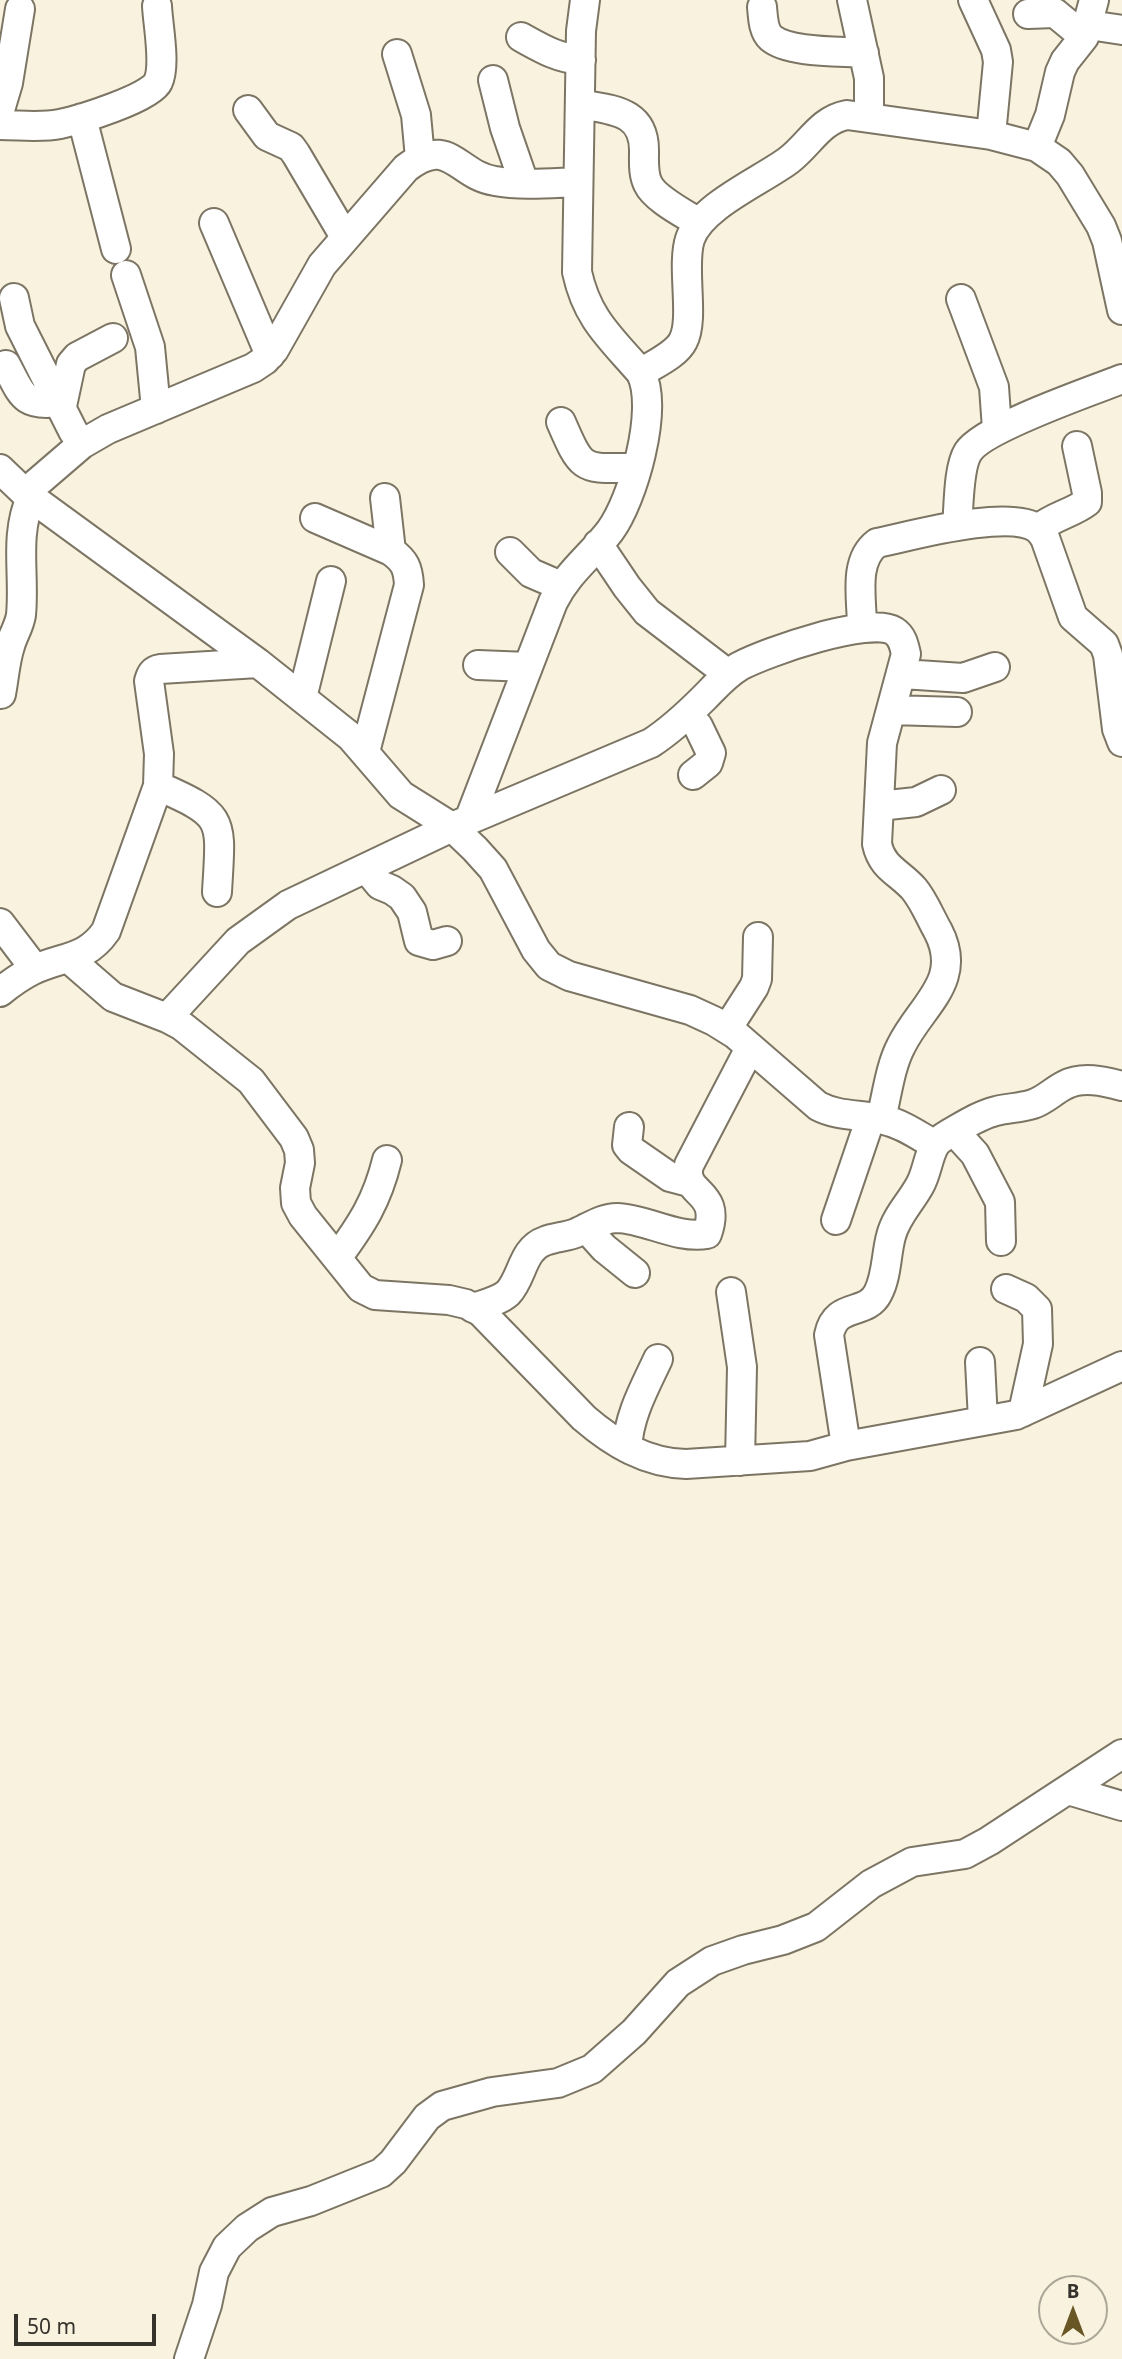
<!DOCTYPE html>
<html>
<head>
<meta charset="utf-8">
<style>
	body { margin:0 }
	#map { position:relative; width:1122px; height:2359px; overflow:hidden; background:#f9f2de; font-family:"Noto Sans",sans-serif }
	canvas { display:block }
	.north { position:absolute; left:1038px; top:2275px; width:70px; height:70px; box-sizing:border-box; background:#f9f2de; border:2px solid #aba697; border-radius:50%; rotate:0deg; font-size:19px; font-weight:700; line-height:28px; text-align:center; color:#36332c }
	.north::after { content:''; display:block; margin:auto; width:24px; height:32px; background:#685725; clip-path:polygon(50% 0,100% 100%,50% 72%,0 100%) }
	.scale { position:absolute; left:14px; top:2314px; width:142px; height:32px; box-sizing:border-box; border:4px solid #36332c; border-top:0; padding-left:9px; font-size:21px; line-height:24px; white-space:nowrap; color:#36332c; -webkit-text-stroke:5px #f9f2de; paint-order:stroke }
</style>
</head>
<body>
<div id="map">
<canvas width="1122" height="2359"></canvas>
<div class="north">B</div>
<div class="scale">50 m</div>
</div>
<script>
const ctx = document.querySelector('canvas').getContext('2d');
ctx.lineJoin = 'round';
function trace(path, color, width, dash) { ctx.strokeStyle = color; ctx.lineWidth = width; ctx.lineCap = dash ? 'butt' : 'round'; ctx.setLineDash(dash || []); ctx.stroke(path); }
const minor = new Path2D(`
	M852,0L869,78V118
	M973,0L996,50L998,62L991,135
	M762,7C763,17 763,31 771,38C789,53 841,51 864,53
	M1028,14L1055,13L1084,37
	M1089,25L1122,30
	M521,37C541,48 557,58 581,60
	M397,54L416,115L420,158
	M493,80L505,128L524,183
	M580,104C611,110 645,110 644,152C644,162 643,174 648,184C655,199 685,214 699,223
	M0,110L8,83L20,9
	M248,110L267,136L291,147L296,154L345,237
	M82,118L116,249
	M0,125C20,125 40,128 60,124C79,120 151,98 158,82C166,65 158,26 157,6
	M1037,147L1050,115L1060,72L1065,61L1084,37L1094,0
	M214,223L270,355
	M126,275L150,347L156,409
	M14,298L20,326L73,431L82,444
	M961,299L994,387L997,429
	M6,365C22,394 22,407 59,402
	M641,373C654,364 676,355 683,341C695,319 681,266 690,239C701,206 761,181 789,160C810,144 820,120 847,115L991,135L1037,147L1059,162L1070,175L1101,226L1107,241L1122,310
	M62,406L71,364L77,357L113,338
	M561,422C583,473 582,468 637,468
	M0,469L25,493L258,663L351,737L401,795L452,827L475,849L493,869L536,950L549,966L569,976L690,1010L714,1021L735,1034L818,1106C839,1117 862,1114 884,1120C903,1124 919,1136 935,1145
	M25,493L82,444L108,429L253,368L265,360L274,350L322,265L406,168C450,134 456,175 495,181C522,186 551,183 578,182
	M385,498L391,551
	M315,518L391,551C405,561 408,568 409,585L365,752
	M957,526C959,507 958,468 968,452C983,428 1091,391 1122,379
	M1038,529C1054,516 1073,513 1087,502V493L1077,446
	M598,544L627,587L647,612L728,674
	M510,552L531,573L561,586
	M862,627C862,599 853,561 877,543C911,536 1010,508 1038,529C1041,532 1043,535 1045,538L1073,617L1104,644L1108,655L1117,729L1122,742
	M478,665L528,667
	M902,674L963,678L995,667
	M1,694C4,679 5,661 10,646C13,635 19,627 21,615C25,574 14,537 31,497
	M302,698L331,581
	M892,710L957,712
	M693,775L708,763L711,753L698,726
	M158,786C227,816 221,819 217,892
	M879,806L916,802L941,790
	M469,820L553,602C568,572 590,557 610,531C633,500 659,409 641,373C611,338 587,319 577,272L581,31L585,0
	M366,868L380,885L392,890L402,897L412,912L419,941L433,945L447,941
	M0,923L35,969
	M68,958L113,997L167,1018L182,1026L251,1081L294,1138L299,1150L300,1163L295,1188L296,1203L303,1216L361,1288L375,1295L449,1300L466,1304L481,1312L584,1418C613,1443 646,1463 686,1464L810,1456L846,1446L1016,1415L1122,1366
	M0,992C11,983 21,976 33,970C63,956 86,960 106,931L158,786L159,754L149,681C151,674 153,670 160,669L258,663
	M167,1018L238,941L288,905L452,827L651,743C671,730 687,715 704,698C715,687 726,674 740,666C766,652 870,616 894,631C903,637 904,646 906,654L882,743L877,844C882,868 899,872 914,889C924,901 930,917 938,931C964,981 921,1005 901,1046C890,1067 887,1095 881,1119
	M727,1029L754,987L757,979L758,937
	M629,1127L627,1145L631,1150L670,1177L689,1182
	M954,1131L975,1154L1000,1202L1001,1241
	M836,1220L871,1117
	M586,1228L604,1248L635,1273
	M337,1258C362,1224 377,1201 387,1160
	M1006,1289L1026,1298L1037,1309L1038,1344L1023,1412
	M731,1292L742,1367L740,1461
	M473,1308C485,1304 499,1301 508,1293C523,1277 522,1249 545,1241C555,1237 566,1237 576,1233C590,1227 602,1218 617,1218C647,1219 676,1239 707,1234C723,1189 681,1196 689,1165L750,1048
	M980,1362L983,1420
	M846,1446L829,1335C836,1301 866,1317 878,1293C887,1276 886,1254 891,1236C896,1216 911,1202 920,1185C927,1173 928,1156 935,1145C939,1139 947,1135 952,1132C966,1124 980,1115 996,1111C1008,1108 1021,1108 1033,1104C1045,1100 1053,1091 1065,1085C1082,1076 1104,1081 1122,1086
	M627,1448C629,1415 644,1389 658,1359
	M1068,1790L1122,1806
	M189,2359L207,2305L214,2272L227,2247L247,2228L272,2212L311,2201L381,2173L393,2162L427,2117L442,2106L492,2092L558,2083L592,2069L634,2032L678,1983L712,1961L743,1950L783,1940L816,1927L871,1884L912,1862L965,1854L989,1841L1122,1754`);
trace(minor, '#7c7564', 32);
trace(minor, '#fff', 28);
</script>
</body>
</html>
